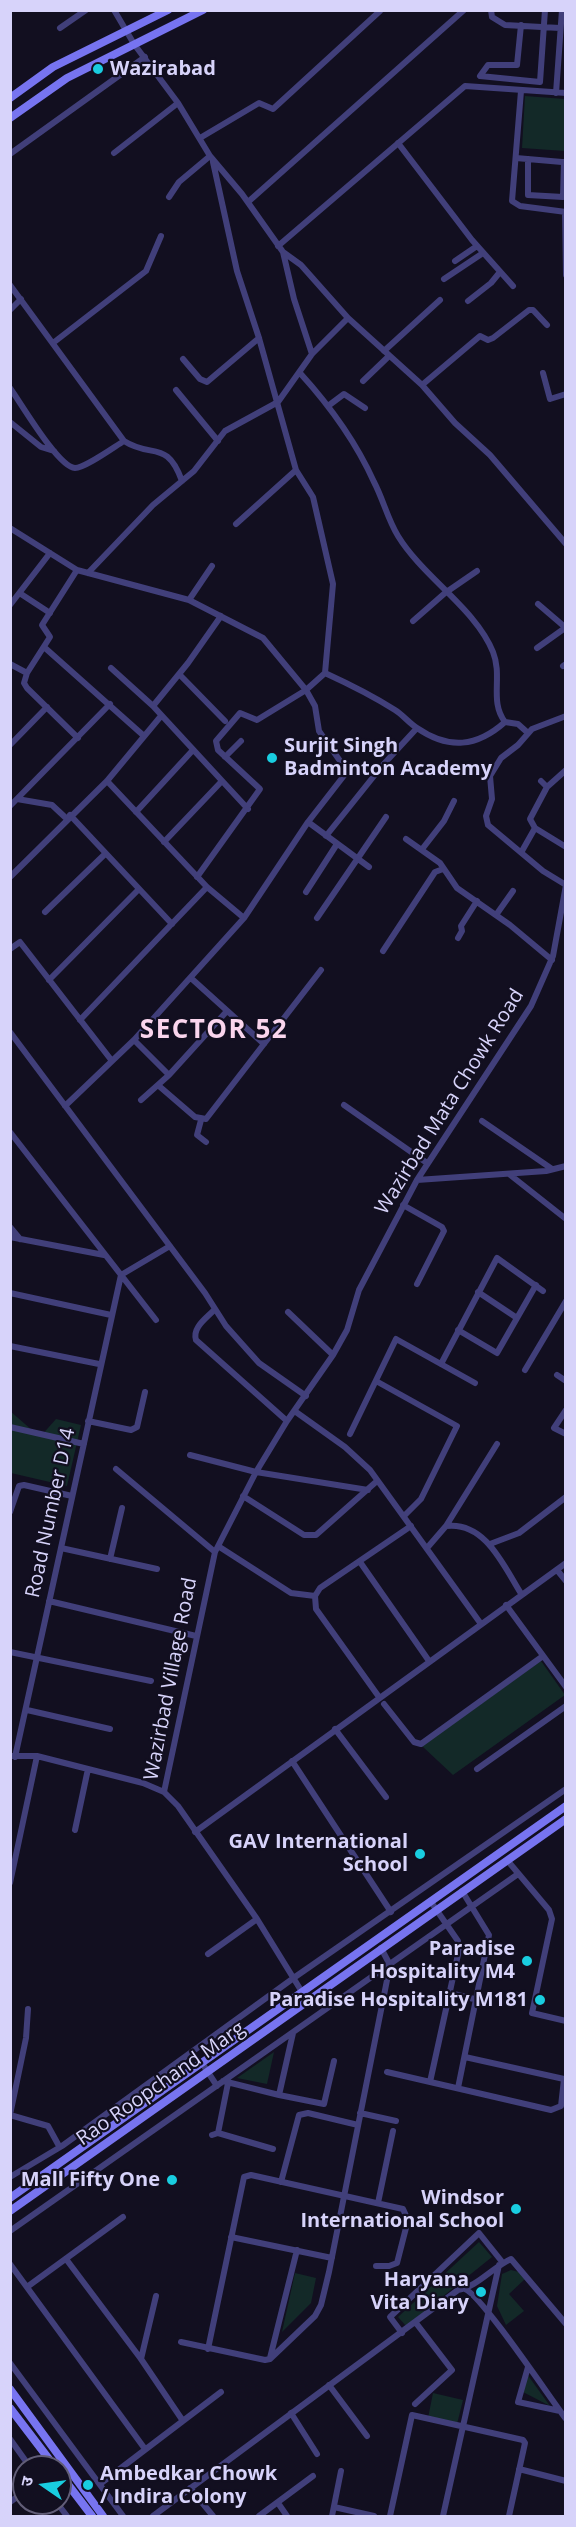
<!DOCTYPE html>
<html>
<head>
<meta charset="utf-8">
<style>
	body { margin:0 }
	#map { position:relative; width:576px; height:2527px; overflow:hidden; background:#120f20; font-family:"Open Sans","Noto Sans Devanagari",sans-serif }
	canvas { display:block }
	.frame { position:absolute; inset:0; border:12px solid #d7d3fa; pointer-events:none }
	.north { position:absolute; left:12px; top:2455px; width:60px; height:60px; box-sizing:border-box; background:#120f20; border:2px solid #615d77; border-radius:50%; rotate:283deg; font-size:16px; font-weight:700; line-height:24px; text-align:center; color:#d7d3fa }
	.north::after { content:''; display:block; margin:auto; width:21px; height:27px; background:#19cde0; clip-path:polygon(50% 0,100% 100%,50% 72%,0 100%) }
</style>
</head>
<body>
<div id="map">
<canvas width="576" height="2527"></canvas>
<div class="frame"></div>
<div class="north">उ</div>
</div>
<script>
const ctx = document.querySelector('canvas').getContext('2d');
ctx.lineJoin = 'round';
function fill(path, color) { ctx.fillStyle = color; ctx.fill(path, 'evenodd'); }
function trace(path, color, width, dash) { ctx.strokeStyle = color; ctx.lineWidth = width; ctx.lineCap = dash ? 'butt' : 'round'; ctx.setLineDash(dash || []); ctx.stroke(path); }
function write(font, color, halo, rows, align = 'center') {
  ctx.font = font + ' "Open Sans",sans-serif'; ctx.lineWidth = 4.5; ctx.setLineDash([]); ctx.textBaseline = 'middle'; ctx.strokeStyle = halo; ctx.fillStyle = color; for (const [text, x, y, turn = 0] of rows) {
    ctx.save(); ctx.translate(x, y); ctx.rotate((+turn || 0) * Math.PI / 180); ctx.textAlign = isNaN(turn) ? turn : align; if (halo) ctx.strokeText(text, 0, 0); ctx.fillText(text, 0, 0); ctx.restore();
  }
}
fill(new Path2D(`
	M525,96L565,99V151L522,148Z
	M10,1411L40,1437L56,1419L81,1425L67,1486L11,1473Z
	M541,1661L565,1695L453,1775L422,1746Z
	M274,2052L267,2084L237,2078Z
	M479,2242L492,2257L406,2326L398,2317Z
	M511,2270L519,2272L525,2279L509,2294L524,2311L506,2325L497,2306L502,2274Z
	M295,2273L316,2278L311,2303L282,2332Z
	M527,2374L550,2406L523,2392Z
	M433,2393L463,2400L457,2424L428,2418Z`), '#132928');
trace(new Path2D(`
	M114,10L134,44L178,103L210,156L242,194L283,252L301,265L348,318L422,385L455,423L490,455L566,544
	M491,10L492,17L505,25L560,28
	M521,25L517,65H488L480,76L540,82L545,10
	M60,28L86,10
	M521,91L512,201L520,206L566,212
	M556,93L562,10
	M200,138L259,103L273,109L380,11
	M398,143L472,240L513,286
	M114,153L178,103
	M10,154L145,57
	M516,158L562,162H564L563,197L528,195V159
	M169,197L179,182L210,156
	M248,202L464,10
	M565,212L566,275
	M278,246L465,86L566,93
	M283,252L294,299L312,354
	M455,261L477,246
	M444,279L483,253
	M10,285L124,441C152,459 167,439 182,481
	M468,301L491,283L500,272
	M10,310L21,299
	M53,343L146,271L161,236
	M384,351L440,300
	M183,359L200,379L207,382L259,338
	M300,373C330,406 356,442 374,482C383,499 388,520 398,536C423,577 476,609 493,652C503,677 489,701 505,722L518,724L528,733
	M543,373L550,399L566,394
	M363,381L389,356
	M422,385L480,336L488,340L493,338L529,310H533L547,325
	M10,388C21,403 58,467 75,468C85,468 114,447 124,441
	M176,390L218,441
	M328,406L344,394L365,408
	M10,422L41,447L54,451
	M236,524L296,470
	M10,528L77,570L189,600L263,638L306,690L315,706L319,731L345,768L346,773L308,822L244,918L134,1040L65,1106
	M88,573L153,505L194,471L225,431L278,402L312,354L348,318
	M21,594L50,613
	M189,600L212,566
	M538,604L566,628
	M10,605L50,553
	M413,621L445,593L477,571
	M44,647L144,736
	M537,648L565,628
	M10,664L27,673L24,683L27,688L78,738
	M563,666L566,664
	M111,668L153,706L248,809
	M27,673L50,637L42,625L77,570
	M325,673C349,684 373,696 395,710C403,715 409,723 417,728C449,750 477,747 505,722
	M179,674L225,721
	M153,706L188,663L221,616
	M566,716L532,729L518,745L501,758L490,776L492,799L486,816L488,825L543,871L566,885
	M10,745L47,707
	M225,757L241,741
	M566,770L547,787L530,819L535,828L566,847
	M107,781L207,887L244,918
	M541,781L547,787
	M17,799L52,805L67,819
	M10,806L110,704
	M136,812L193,750
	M70,815L172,924
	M308,822L369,867
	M326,836L382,766L417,728
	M406,839L440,863L457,888L510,925L552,960
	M164,842L222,781
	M423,848L444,821L454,801
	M522,851L535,828
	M10,877L107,781L161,716
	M197,877L260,789L218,750L216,741L240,713L257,720L306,690L325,673L333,584L313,497L296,470L259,338L237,271L213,162
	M306,892L337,844
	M45,912L105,854
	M496,915L513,891
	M317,918L386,817
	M458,938L462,931L461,926L477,901
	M10,949L20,942L112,1061
	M383,951L435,872L443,869
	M192,979L264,1044
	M49,980L139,889
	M80,1020L207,887
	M10,1032L205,1293L226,1326L259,1363L306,1396
	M134,1040L169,1075L141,1100
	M169,1075L227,1011
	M159,1086L195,1117L206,1119L321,970
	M344,1105L427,1163
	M201,1120L197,1135L206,1142
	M482,1121L552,1169
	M10,1132L156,1320
	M509,1174L566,1219
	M417,1180L546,1171L566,1166
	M403,1205L442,1227L444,1231L417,1284
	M10,1227L20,1239
	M10,1237L104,1255
	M121,1275L170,1246
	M478,1292L517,1318
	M10,1293L111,1315
	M215,1309C207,1318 192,1327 196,1340L287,1421
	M288,1312L333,1355
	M458,1330L497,1353L536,1285
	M10,1346L99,1364
	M441,1364L497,1258L543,1291
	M525,1370L566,1301
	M557,1375L566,1381
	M376,1381L457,1426L421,1499L404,1516
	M566,1410L554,1428L566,1434
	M296,1412L345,1447L370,1470L481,1624
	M88,1421L131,1430L137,1427L145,1392
	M10,1427L84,1444
	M350,1434L396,1339L475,1383
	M190,1455L256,1472L368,1490
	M116,1469L215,1552
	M243,1496L304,1535H316L377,1481
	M10,1512L19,1486L24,1485L72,1496
	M446,1526L497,1444
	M490,1544L519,1533L566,1497
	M218,1546L291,1593L315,1596
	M61,1548L157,1569
	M427,1548L446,1526C486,1521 504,1567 522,1595
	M110,1559L122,1508
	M360,1562L429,1661
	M557,1570L566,1581
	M49,1601L196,1636
	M506,1605L566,1687
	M10,1652L151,1681
	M379,1697L316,1609L315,1596L320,1588L411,1526
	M384,1704L414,1742L421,1744L543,1656
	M27,1710L110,1729
	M335,1729L386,1797
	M10,1756H37L143,1783L164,1792L178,1806L257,1919L302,1992
	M15,1757L121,1275
	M292,1761L391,1912
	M477,1769L566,1706
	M164,1792L215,1552L256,1472L287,1421L333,1355L347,1330L359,1290L417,1180L531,1006L553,956L566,885
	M75,1830L88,1769
	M195,1832L566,1563
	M507,1860L549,1910L552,1919L532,2013L566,2021
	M10,1883L37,1756
	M208,1954L257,1919
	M450,1993L478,2000
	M202,2063L217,2086
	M387,2072L551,2110L561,2106L564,2079L465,2057
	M223,2081L279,2095L293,2033
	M430,2082L459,1950L458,1941L431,1902
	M458,2088L489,1935L462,1891
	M279,2095L324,2104L334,2061
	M360,2113L396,2121
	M10,2115L26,2038L28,2009
	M10,2115L48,2126L59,2146
	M218,2133L228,2083
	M212,2135L218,2133L273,2149
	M10,2177L62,2146L295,1977L566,1789
	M281,2182L299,2115L308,2113L358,2125
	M378,2203L393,2131
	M10,2231L518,1874
	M231,2237L332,2258
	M66,2259L141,2359L183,2421
	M10,2264L145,2449
	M27,2287L123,2217
	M465,2289C482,2296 550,2398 566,2419
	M402,2333L390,2317L479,2233L503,2263
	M181,2342L265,2360L270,2359L315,2316L321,2305L329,2272L390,1965L381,1948
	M208,2349L244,2177L251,2175L403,2209L408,2220L397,2263L389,2266H376
	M270,2358L297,2250
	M141,2359L156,2296
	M10,2363L123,2516
	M528,2367L518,2402L560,2411
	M329,2385L367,2436
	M415,2404L452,2370L416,2323
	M291,2413L317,2454
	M10,2439L30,2467
	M519,2469L566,2481
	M100,2484L221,2392
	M190,2488L213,2516
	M10,2502L24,2492
	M57,2503L67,2516
	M278,2503L287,2516
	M334,2507L374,2516
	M153,2516L458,2290C477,2287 493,2267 511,2259L566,2324
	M259,2516L313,2476
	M332,2516L341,2471
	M390,2516L412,2415L523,2440L525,2443L509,2516
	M443,2516L499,2265`), '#413f7a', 6);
trace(new Path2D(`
	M10,98L53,67L168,10
	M10,118L67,78L203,10
	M10,2198L566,1806
	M10,2211L566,1819
	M10,2389L103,2516
	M10,2408L55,2467
	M60,2474L92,2516`), '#7774f0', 8);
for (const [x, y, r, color] of [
	[98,69,6,"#19cde0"],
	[272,758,6,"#19cde0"],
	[420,1854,6,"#19cde0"],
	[527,1961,6,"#19cde0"],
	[540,2000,6,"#19cde0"],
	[172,2180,6,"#19cde0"],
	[516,2209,6,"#19cde0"],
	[481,2292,6,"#19cde0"],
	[88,2485,6,"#19cde0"]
]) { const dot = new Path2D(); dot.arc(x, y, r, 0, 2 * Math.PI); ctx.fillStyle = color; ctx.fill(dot); trace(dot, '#120f20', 2); }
write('bold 20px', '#d7d3fa', '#120f20', [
	["Wazirabad",110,69,"left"],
	["Surjit Singh",284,746,"left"],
	["Badminton Academy",284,769,"left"],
	["GAV International",408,1842],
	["School",408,1865],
	["Paradise",515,1949],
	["Hospitality M4",515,1972],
	["Paradise Hospitality M181",528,2000],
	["Mall Fifty One",160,2180],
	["Windsor",504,2198],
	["International School",504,2221],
	["Haryana",469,2280],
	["Vita Diary",469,2303],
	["Ambedkar Chowk",100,2474,"left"],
	["/ Indira Colony",100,2497,"left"]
], 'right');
write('20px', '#d7d3fa', '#120f20', [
	["Wazirbad Mata Chowk Road",450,1102,-58],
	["Road Number D14",51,1513,-78],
	["Wazirbad Village Road",171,1679,-79],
	["Rao Roopchand Marg",161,2084,-35]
]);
ctx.letterSpacing = '1.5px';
write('bold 26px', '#fad5ed', '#120f20', [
	["SECTOR 52",214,1031]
]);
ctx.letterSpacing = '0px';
</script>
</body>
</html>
